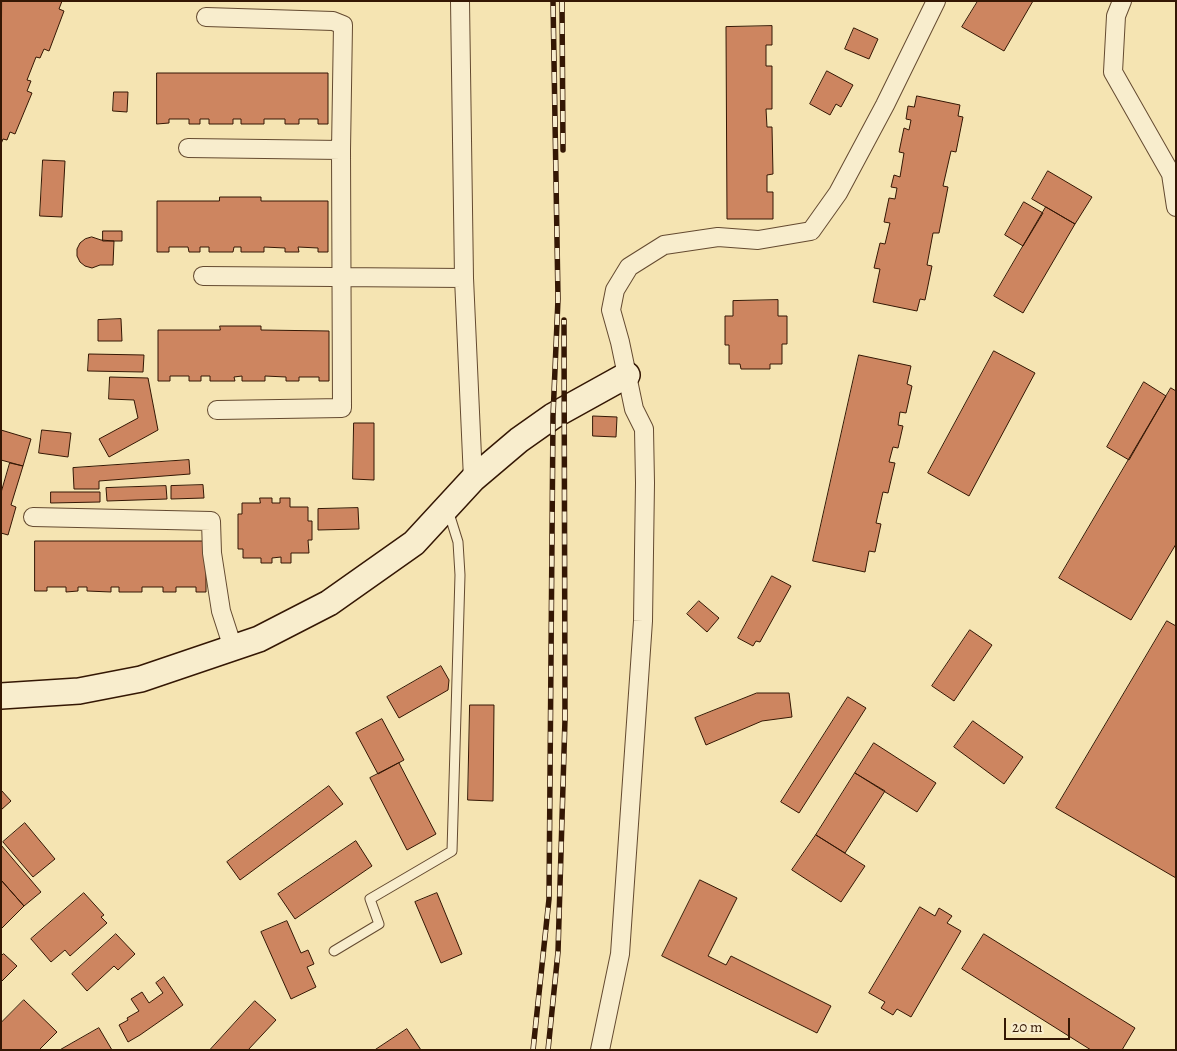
<!DOCTYPE html>
<html>
<head>
<meta charset="utf-8">
<style>
	body { margin:0 }
	#map { position:relative; width:1177px; height:1051px; overflow:hidden; background:#f5e4b2; font-family:Alegreya,serif }
	canvas { display:block }
	.frame { position:absolute; inset:0; border:2px solid #341704; pointer-events:none }
	.scale { position:absolute; left:1004px; top:1018px; width:66px; height:22px; box-sizing:border-box; border:2px solid #341704; border-top:0; padding-left:6px; font-size:15px; line-height:18px; white-space:nowrap; color:#341704; -webkit-text-stroke:4px #f8edcd; paint-order:stroke }
</style>
</head>
<body>
<div id="map">
<canvas width="1177" height="1051"></canvas>
<div class="frame"></div>
<div class="scale">20 m</div>
</div>
<script>
const ctx = document.querySelector('canvas').getContext('2d');
ctx.lineJoin = 'round';
function fill(path, color) { ctx.fillStyle = color; ctx.fill(path, 'evenodd'); }
function trace(path, color, width, dash) { ctx.strokeStyle = color; ctx.lineWidth = width; ctx.lineCap = dash ? 'butt' : 'round'; ctx.setLineDash(dash || []); ctx.stroke(path); }
const building = new Path2D(`
	M2,1H62L59,9L64,11L49,51L44,49L40,58L36,57L27,80L31,81L27,91L32,93L15,134L10,132L7,140L3,139L1,144Z
	M978,1H1033L1004,51L962,27Z
	M772,26V45H766V66H772V109H766L767,127H772L773,174L767,175V192H773V219H727L726,27Z
	M854,28L878,39L869,59L845,49Z
	M827,71L853,85L841,107L836,104L830,115L810,104Z
	M157,73H328V124H318V119H299V124H285V119H264V124H241V119H233V124H209V119H200V124H189V119H169V123L157,124Z
	M114,92H128L127,112L113,111Z
	M917,96L960,105L958,116L963,117L956,152L951,151L943,186L948,187L939,233H933L927,265L932,266L925,300L920,299L917,311L873,302L880,269L874,268L880,243L885,244L890,223L884,222L889,198L895,199L897,188L891,187L894,175L900,177L904,153L899,152L904,128L909,130L911,120L906,119L908,106L914,107Z
	M43,160L65,161L62,217L40,216Z
	M1048,171L1092,197L1075,224L1032,199Z
	M220,197H261V201H328V252H318V248L298,247L299,252H285V248L264,247V252H241V247H234L233,252H209V247H200V252H189L188,247H169V252H157V201H219Z
	M1024,202L1043,213L1023,246L1005,235Z
	M1046,207L1075,224L1023,313L994,296Z
	M103,231H122V241H103Z
	M92,237L101,240L114,241L113,265H100L92,268L85,266L80,262L77,256V249L80,243L85,239Z
	M778,300V316H787V344H782V364H770V369H741L740,364H729V345H725V316H733V301Z
	M121,319L122,341H98V320Z
	M220,326H261V330L329,331V381H319V377H299V381H286V377L265,376V381H242V376L234,377L235,381H210V376H201V381H189V376H170V381H158V330H220Z
	M994,351L1035,373L969,496L928,473Z
	M89,354L144,355L143,372L88,371Z
	M859,355L911,366L907,384L912,386L906,413L900,412L898,425L903,426L898,448L893,447L889,462L895,463L888,493L883,492L876,523L881,524L875,552L869,551L865,572L813,561Z
	M110,377L148,378L158,430L109,457L99,439L138,418L134,400L109,399Z
	M1144,382L1166,396L1129,460L1107,447Z
	M1171,388L1176,391V544L1131,620L1059,578Z
	M593,416L617,417L616,437L593,436Z
	M354,423H374V480L353,479Z
	M1,430L31,439L23,466L1,460Z
	M42,430L71,433L68,457L39,453Z
	M189,460L190,474L99,481V489H74L73,468Z
	M10,463L23,466L11,505L16,507L8,535L1,533V493Z
	M203,485L204,498L171,499V486Z
	M166,486L167,499L107,501L106,488Z
	M51,492H100V502L51,503Z
	M260,498H272V503H280V498H290V507H308V521H312V540H308L309,553H291V563H281V557L272,558V563H261V558H243V549H238V514H242V503H260Z
	M358,508L359,529L318,530V509Z
	M35,541H206V592H196V587H176V592H163V587H142V592H119V587H111V592L87,591V587H78V591L66,592V587H47V591H35Z
	M772,576L791,586L760,642L756,641L753,646L738,638Z
	M699,601L719,618L707,632L687,614Z
	M1167,621L1176,626V878L1056,808Z
	M970,630L992,645L954,701L932,686Z
	M441,666L449,680L448,690L399,718L387,697Z
	M757,693H789L792,717L762,721L706,745L695,718Z
	M848,697L866,708L799,813L781,802Z
	M470,705H494L493,801L468,800Z
	M382,719L404,760L378,774L356,733Z
	M973,721L1023,757L1004,784L954,747Z
	M874,743L936,783L917,812L855,773Z
	M399,763L436,834L407,850L370,778Z
	M855,773L885,791L845,853L816,835Z
	M329,786L343,804L240,880L227,862Z
	M1,790L11,801L1,810Z
	M25,823L55,859L33,877L3,842Z
	M816,835L865,866L841,902L792,870Z
	M356,841L372,866L295,919L278,894Z
	M1,845L41,892L24,906L1,880Z
	M1,880L24,906L1,929Z
	M700,880L737,898L708,956L726,965L731,956L831,1006L817,1033L662,956Z
	M84,893L104,915L101,917L107,923L70,956L65,950L51,962L31,939Z
	M437,893L462,954L441,963L415,902Z
	M920,907L935,916L939,908L952,916L947,923L961,931L911,1017L897,1009L893,1015L881,1008L885,1002L869,993Z
	M287,921L301,953L308,950L314,964L307,967L316,987L291,999L261,932Z
	M116,934L135,954L118,970L114,966L87,991L72,974Z
	M984,934L1135,1028L1122,1050H1091L962,969Z
	M4,954L17,966L1,982V956Z
	M164,977L183,1005L140,1035L128,1042L119,1025L128,1020L127,1018L139,1011L131,999L142,992L149,1003L163,993L156,983Z
	M24,1000L57,1032L39,1050H1V1023Z
	M255,1001L276,1020L248,1050H210Z
	M99,1028L112,1050H60Z
	M407,1029L421,1050H375Z`);
fill(building, '#cd8560');
trace(building, '#341704', 1);
const lane = new Path2D(`
	M334,951L379,924L370,899L452,851L460,575L458,542L448,510`);
const street = new Path2D(`
	M460,1L464,278L473,479
	M1122,1L1116,16L1113,72L1171,174L1176,207
	M206,17L333,21L343,25L341,150L342,408L217,410
	M188,148L341,150
	M203,276L464,278
	M33,517L211,521L212,553L221,611L233,648
	M600,1050L620,954L643,621L645,483L644,429L634,409L620,342L611,310L615,290L629,267L664,245L718,237L758,240L811,231L838,193L885,105L936,1`);
const secondary = new Path2D(`
	M1,696L79,691L141,679L259,639L329,603L414,543L473,479L519,440L553,416L627,375`);
trace(lane, '#644a30', 11);
trace(street, '#644a30', 20);
trace(secondary, '#341704', 28);
trace(lane, '#f8edcd', 9);
trace(street, '#f8edcd', 18);
trace(secondary, '#f8edcd', 25);
const rail = new Path2D(`
	M562,1L563,150
	M533,1050L549,899L553,416L558,299L553,1
	M548,1050L558,952L565,719L564,320`);
trace(rail, '#341704', 5.5);
trace(rail, '#f8edcd', 4, [11]);
</script>
</body>
</html>
